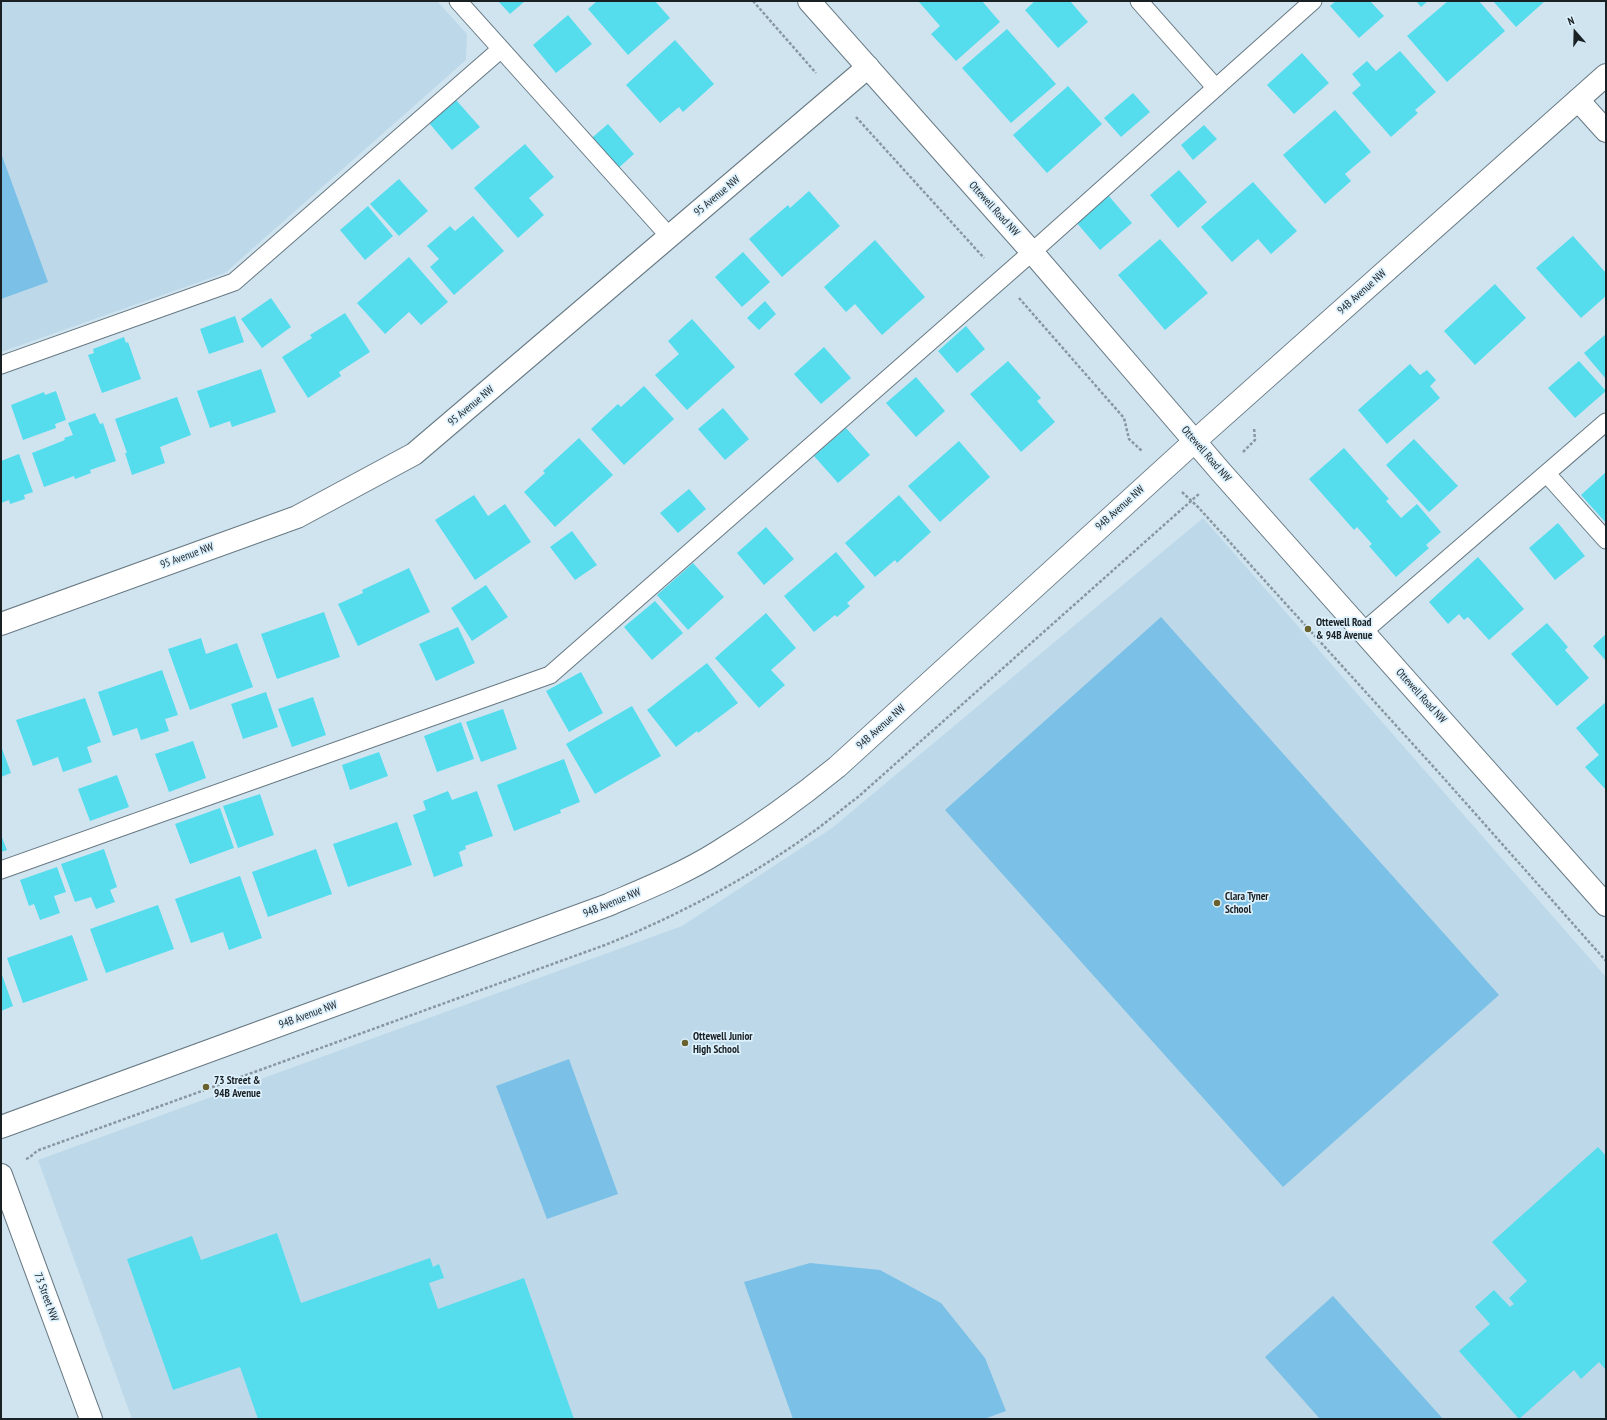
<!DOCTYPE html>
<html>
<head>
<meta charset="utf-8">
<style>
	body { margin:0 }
	#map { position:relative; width:1607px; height:1420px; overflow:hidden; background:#d0e4f0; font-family:"PT Sans Narrow",sans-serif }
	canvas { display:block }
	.frame { position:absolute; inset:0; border:2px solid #1a2125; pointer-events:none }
	.north { position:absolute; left:1555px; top:12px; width:40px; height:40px; -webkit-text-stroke:3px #ddf1fd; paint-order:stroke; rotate:340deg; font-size:11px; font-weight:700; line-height:16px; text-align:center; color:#1a2125 }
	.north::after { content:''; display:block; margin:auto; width:14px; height:18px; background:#1a2125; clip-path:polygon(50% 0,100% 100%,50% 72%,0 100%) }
</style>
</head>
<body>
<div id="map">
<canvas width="1607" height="1420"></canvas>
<div class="frame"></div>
<div class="north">N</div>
</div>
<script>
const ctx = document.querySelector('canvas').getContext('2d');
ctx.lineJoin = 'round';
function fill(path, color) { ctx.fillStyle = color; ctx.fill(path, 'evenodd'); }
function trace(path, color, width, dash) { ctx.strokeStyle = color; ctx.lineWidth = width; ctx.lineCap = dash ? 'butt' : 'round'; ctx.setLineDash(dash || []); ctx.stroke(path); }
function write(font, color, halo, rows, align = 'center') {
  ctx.font = font + ' "PT Sans Narrow",sans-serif'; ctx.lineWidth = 3.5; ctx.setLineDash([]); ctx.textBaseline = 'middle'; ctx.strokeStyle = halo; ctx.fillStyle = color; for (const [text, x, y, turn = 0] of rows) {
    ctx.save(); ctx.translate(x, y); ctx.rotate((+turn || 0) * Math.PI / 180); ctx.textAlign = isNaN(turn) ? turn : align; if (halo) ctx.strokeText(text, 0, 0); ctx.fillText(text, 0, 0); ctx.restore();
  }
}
fill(new Path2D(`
	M1,1H437L467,34L466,60L225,273L1,352Z
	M1203,518L1606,977V1419H132L38,1160L682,926L832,828Z`), '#bdd9e9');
fill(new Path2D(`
	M1,153L48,282L1,299Z
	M1161,617L1499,995L1283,1187L945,810Z
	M569,1059L618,1194L547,1219L496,1086Z
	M810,1263L880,1270L941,1303L985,1358L1006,1411L984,1419H793L744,1282Z
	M1333,1296L1443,1419H1320L1265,1357Z`), '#7ac0e7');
fill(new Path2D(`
	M498,1H525L510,14Z
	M597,1H655L670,18L628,55L588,9Z
	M920,1H982L1000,22L956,61L931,34L940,26L919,2Z
	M1035,1H1070L1088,22L1058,48L1025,10Z
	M1336,1H1370L1384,16L1359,38L1330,6Z
	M1416,1H1428L1421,7Z
	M1448,1H1479L1505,31L1447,82L1407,36Z
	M1493,1H1545L1516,27Z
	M568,15L592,44L556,73L533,45Z
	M1007,29L1056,84L1011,123L962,68Z
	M675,40L714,84L683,112L679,107L660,123L626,85Z
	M1400,51L1436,92L1415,110L1418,113L1391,137L1352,93L1361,85L1352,74L1367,61L1376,71Z
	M1302,53L1329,83L1294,114L1267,85Z
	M1068,86L1102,124L1047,173L1013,135Z
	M1133,93L1150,112L1121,137L1104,118Z
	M456,100L480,127L452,150L429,123Z
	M1335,110L1371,152L1345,174L1351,181L1325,204L1283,155Z
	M608,124L634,154L614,172L587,142Z
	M1204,125L1217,139L1193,160L1181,145Z
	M525,144L554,177L529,198L544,215L518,238L474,188Z
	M1179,170L1207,202L1178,228L1150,195Z
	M399,179L428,211L399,236L370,204Z
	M1253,182L1297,231L1271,254L1258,239L1232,262L1201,227Z
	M809,191L840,226L782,277L749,239L788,205L790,208Z
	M1108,195L1132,223L1100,250L1076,222Z
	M368,206L393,236L365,260L340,230Z
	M473,216L504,251L454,295L430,267L439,259L427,246L450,226L455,231Z
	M1573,236L1606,273V296L1581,318L1536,268Z
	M1160,239L1208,293L1165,330L1118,275Z
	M875,240L925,297L882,335L855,304L846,312L824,287Z
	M743,252L770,282L742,307L715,277Z
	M409,257L448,302L421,325L409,312L385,334L357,303Z
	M1495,284L1526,318L1475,365L1444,331Z
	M271,298L291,327L262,348L241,319Z
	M765,301L776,314L759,330L747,318Z
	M345,313L370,352L339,372L341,376L308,398L282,357L312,338L310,335Z
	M235,316L244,342L209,354L200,329Z
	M692,319L735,367L687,410L655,375L679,354L668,341Z
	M966,326L985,349L957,373L938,351Z
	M1606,334V379L1584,353Z
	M124,337L126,343L128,342L141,379L102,393L88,355L94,353L93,349Z
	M824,347L851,378L821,404L794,374Z
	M1008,361L1041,398L1037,401L1055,422L1021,452L970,394Z
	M1579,361L1606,391L1575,418L1548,388Z
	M1410,364L1420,375L1427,370L1436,380L1430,386L1440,398L1387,444L1358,410Z
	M261,369L276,412L232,427L230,421L210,428L197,391Z
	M916,377L945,411L916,437L886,403Z
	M644,386L674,419L624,465L591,429L618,404L621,407Z
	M56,391L66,420L55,424L56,428L23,440L11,405L44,392L45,395Z
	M177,397L191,435L160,447L165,463L132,475L125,453H127L115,419Z
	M723,408L749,439L725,460L698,429Z
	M95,413L100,424L103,423L116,461L90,470L91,473L75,479L74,476L44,487L32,453L65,440L64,438L73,435L68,423Z
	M846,428L870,455L838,483L814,456Z
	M579,438L613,475L555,527L524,492L545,473L543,471Z
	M1414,439L1458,486L1429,512L1386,465Z
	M959,441L990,477L940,522L908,486Z
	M1344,448L1389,499L1386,501L1401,518L1417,504L1441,532L1426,545L1429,548L1396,577L1369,546L1372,544L1357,527L1354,530L1309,479Z
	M19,454L33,492L24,495L25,499L10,504L9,500L1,503V461Z
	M1606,472V523L1581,495Z
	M689,489L706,509L678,533L660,513Z
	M474,495L488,516L505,504L531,542L475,580L435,520Z
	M899,495L931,532L897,563L895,560L875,577L845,543Z
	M1558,523L1585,556L1555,580L1529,548Z
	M766,527L794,559L764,585L737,553Z
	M572,531L597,565L575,580L550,547Z
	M836,552L865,587L847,603L850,606L837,617L835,615L814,632L784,596Z
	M1478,557L1524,609L1489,640L1468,617L1464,620L1459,614L1448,624L1429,602Z
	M693,563L724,597L688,630L657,595Z
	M409,568L430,612L358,646L338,604L363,593L362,590Z
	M486,585L508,617L472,641L451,608Z
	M655,601L683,633L652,660L624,627Z
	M324,612L340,657L277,679L261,634Z
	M766,613L796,648L771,670L785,685L759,708L715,658Z
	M1547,623L1568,647L1565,650L1589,678L1557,706L1511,654Z
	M458,627L475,663L436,681L419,644Z
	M1606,634V661L1593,646Z
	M201,638L206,654L237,643L253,687L190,710L168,649Z
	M707,663L738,703L698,733L697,731L676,747L647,710Z
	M162,670L178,715L165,719L169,731L141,740L137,728L113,736L98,692Z
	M581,672L603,713L569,732L546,691Z
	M266,692L278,727L243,739L231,704Z
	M313,697L326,735L292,747L278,709Z
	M85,698L101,742L87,747L92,762L63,772L58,757L33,766L16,720Z
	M1606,702V790L1585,767L1599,755L1576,728Z
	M632,706L661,756L595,794L566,744Z
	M503,709L517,749L481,762L466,722Z
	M461,722L474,759L437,772L424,736Z
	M193,741L206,778L169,792L155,754Z
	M1,746L11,773L1,777Z
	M379,752L388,776L350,790L342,765Z
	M564,759L580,802L560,810L561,813L514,831L497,785Z
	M117,775L129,807L90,821L78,789Z
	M448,791L452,800L477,791L493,836L465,846L466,849L459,852L463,866L434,877L413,815L426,810L423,801Z
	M260,794L274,835L238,848L223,806Z
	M220,808L234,848L190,864L175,824Z
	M397,822L412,865L348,887L333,844Z
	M1,835L7,850L1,852Z
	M104,849L117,887L110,890L115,902L96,909L91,897L75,902L61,864Z
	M316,849L332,894L268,917L252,872Z
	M57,867L66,892L54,896L60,913L40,920L34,904L29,906L20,880Z
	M240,876L262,938L229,950L223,932L191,943L175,899Z
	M158,905L174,949L106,973L90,929Z
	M72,935L88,980L23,1003L7,958Z
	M1,972L13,1006L1,1011Z
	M1598,1147L1606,1156V1370L1599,1362L1581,1379L1574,1370L1519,1419L1459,1351L1490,1324L1475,1307L1494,1290L1510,1307L1514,1304L1509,1298L1527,1281L1492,1242Z
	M277,1233L301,1303L430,1258L433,1267L439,1264L444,1278L429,1283L438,1309L524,1278L574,1419H258L240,1367L173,1390L127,1259L192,1236L201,1260Z`), '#55dced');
const service = new Path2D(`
	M458,1L669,236
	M1139,1L1216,88
	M1,365L234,282L501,49
	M1547,474L1606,540
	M1364,631L1606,422
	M1,870L550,675L1032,252L1313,1`);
const minor = new Path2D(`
	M1578,100L1606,131
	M1,624L297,517L414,454L868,67
	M1,1175L91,1419`);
const tertiary = new Path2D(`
	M809,1L1032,252L1221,472L1606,905
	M1,1127L608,905C645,889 683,874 718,852C759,827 799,798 837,767L1195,441L1606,75`);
trace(service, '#677983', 19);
trace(minor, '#677983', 24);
trace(tertiary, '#677983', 24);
trace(new Path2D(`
	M753,1L816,73
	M856,117L984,258
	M1019,298L1124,418L1129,439L1142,451
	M1243,452L1255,440L1254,428
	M1182,492L1198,507L1440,774L1606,961
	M26,1159C32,1157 34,1152 39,1150L605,945C677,916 747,879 810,834C827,822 842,809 858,797L1200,493`), '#8897a0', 2.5, [3, 2]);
trace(service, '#fff', 17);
trace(minor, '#fff', 22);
trace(tertiary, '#fff', 22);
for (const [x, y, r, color] of [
	[1308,629,4,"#69622f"],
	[1217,903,4,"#69622f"],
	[685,1043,4,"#69622f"],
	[206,1087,4,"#69622f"]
]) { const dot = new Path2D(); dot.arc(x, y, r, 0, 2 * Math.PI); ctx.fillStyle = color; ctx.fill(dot); trace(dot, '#ddf1fd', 1.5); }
write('11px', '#1a2125', '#ddf1fd', [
	["95 Avenue NW",717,196,-40],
	["Ottewell Road NW",994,209,48],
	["94B Avenue NW",1362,292,-42],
	["95 Avenue NW",471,406,-40],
	["Ottewell Road NW",1206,454,49],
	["94B Avenue NW",1120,508,-42],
	["95 Avenue NW",187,556,-20],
	["Ottewell Road NW",1421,696,48],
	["94B Avenue NW",881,727,-42],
	["94B Avenue NW",612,903,-22],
	["94B Avenue NW",308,1015,-20],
	["73 Street NW",46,1297,70]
]);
write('bold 11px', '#1a2125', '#ddf1fd', [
	["Ottewell Road",1316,623],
	["& 94B Avenue",1316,636],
	["Clara Tyner",1225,897],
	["School",1225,910],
	["Ottewell Junior",693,1037],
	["High School",693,1050],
	["73 Street &",214,1081],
	["94B Avenue",214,1094]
], 'left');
</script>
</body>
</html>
